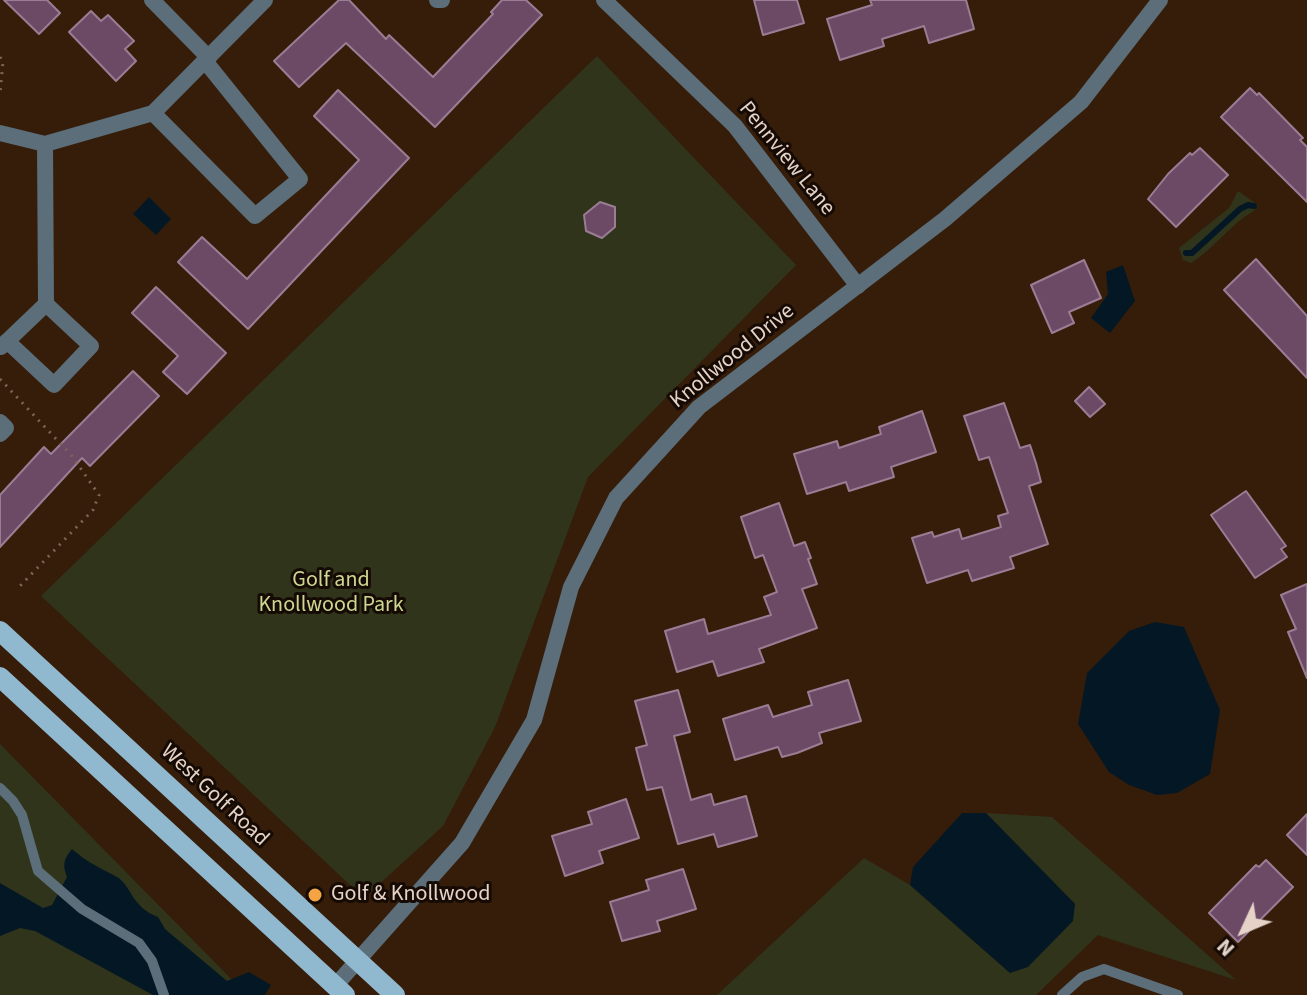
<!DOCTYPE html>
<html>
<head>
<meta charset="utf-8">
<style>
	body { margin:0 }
	#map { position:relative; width:1307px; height:995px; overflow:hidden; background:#361d0a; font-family:"Source Sans 3",sans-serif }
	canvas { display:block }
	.north { position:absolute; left:1203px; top:891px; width:80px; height:80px; -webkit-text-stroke:6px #150b04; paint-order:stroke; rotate:226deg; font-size:22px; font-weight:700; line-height:32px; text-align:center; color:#e5d3c8 }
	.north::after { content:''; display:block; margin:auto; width:28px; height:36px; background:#e5d3c8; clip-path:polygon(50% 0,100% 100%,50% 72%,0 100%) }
</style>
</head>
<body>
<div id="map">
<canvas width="1307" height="995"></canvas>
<div class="north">N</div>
</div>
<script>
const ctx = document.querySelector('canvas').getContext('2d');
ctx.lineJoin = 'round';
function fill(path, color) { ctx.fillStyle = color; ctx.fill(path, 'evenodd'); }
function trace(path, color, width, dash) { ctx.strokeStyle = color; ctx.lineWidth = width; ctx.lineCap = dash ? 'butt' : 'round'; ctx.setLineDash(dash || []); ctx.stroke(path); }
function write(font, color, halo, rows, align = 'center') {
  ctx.font = font + ' "Source Sans 3",sans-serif'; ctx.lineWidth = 6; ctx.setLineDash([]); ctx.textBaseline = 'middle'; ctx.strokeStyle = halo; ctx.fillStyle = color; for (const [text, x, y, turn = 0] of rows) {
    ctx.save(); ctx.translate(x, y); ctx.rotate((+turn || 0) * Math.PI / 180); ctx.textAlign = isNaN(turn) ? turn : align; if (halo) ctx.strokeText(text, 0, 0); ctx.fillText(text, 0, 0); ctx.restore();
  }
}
fill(new Path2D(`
	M597,56L796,265L588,477L495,727L443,826L364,898L41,596Z
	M1238,191L1258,205C1254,213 1249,213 1243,218C1225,232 1210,251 1191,263L1183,260L1179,248L1229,208Z
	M0,744L247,995H0Z
	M986,813L1052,817L1236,980L1098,935L1036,995H717L864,858L910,885L1010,973L1075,904Z`), '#30341a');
fill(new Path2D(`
	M149,197L171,219L156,235L133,214Z
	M1123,265L1135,301L1110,333L1091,318L1108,294L1106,272Z
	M1155,622L1184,627L1220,710L1210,774L1177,793L1157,795L1129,785L1109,772L1078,724L1087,673L1129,631Z
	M962,813H986L1075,904L1073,921L1028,967L1010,973L910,885L913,867Z
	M72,849C88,863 99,867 117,877C132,886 131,907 158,917L165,929L227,981L249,972L271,985L265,995H153L35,931L20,928L0,936V883L43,908L52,905L67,877C62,864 64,859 72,849Z`), '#031824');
trace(new Path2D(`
	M1186,253H1192L1240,209L1248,205L1254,206`), '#031824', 6);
const building = new Path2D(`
	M4,0H47L60,13L39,34Z
	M339,0H349L386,39L389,35L433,77L493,14L491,12L502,0H526L542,15L435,127L346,43L299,87L274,61Z
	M754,0H797L804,23L763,35Z
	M870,0H966L974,29L929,43L924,26L882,39L884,46L840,60L827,19L872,5Z
	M91,11L101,21L108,15L134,41L125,49L136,61L116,81L69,32Z
	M1250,88L1257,95L1259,93L1303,138L1300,140L1307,147V202L1221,117Z
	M338,90L409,158L248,329L178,262L202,237L247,279L359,160L314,116Z
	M1200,148L1228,175L1176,227L1148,199L1168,174L1190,153L1192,155Z
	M600,202L615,207V227L602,238L586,231L584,215Z
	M1256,259L1307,316V378L1224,290Z
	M1084,260L1101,298L1069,312L1074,323L1052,333L1031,285Z
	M156,287L226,353L187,394L163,372L178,356L132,313Z
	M133,371L159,396L90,466L82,458L0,547V495L44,447L51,454Z
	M1089,387L1105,404L1090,417L1075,401Z
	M1004,403L1020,448L1030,445L1036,463L1041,482L1029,486L1048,544L1010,557L1014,568L972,581L968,570L927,583L912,538L932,532L934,537L959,529L962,539L1001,527L998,516L1008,513L989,457L979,460L964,416Z
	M922,411L936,452L891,467L894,477L849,491L846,482L807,494L794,454L837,441L839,448L881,434L879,427Z
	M1246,491L1286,546L1281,549L1287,557L1255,578L1211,515Z
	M779,503L794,546L805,542L811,558L808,559L817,584L802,589L817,628L759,649L764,662L718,676L713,661L677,672L665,631L704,619L708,634L771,615L764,597L777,592L763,555L755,558L741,517Z
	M1307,584V678L1288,632L1296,629L1281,595Z
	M848,680L861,721L819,733L822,743L797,753L782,757L778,747L735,760L723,719L768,705L773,717L812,705L808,692Z
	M678,690L690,732L674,736L691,800L711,794L714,805L746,796L757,836L718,847L714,834L678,844L662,787L647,790L636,748L647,745L635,701Z
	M626,799L639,838L599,851L603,863L565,876L552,836L592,824L588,812Z
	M1307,814V855L1287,835Z
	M1266,860L1293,887L1238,942L1209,913L1256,865L1259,867Z
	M683,869L696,909L657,921L660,931L622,941L610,902L649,890L646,880Z`);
fill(building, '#6c4965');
trace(building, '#9a7d94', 2);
trace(new Path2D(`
	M0,57L3,62L0,93
	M0,379L72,456L99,495L93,510L19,587`), '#7c6656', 3, [2, 6]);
trace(new Path2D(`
	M0,788L13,801L22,815L38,871L82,909L139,943L152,961L164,995
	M1062,995L1082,977L1104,969L1178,995`), '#5b6e79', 10);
trace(new Path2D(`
	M152,0L209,58
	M437,0H442
	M604,0L735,126L858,286
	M153,113L255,216L300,179L205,61
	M0,133L45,144L153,113L265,0
	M7,341L54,385L91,346L46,304L45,144
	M1,347L46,304
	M0,422L6,428L0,434`), '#5b6e79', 16);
trace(new Path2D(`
	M335,986L462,843L534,720L571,587L616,498L699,407L945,219L1081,102L1160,0`), '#5b6e79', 16);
trace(new Path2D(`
	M0,631L395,995
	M0,677L345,995`), '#90b8ce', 20);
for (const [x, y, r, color] of [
	[315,895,8,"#f4a443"]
]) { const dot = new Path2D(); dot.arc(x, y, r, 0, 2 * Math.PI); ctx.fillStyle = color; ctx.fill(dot); trace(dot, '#150b04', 3); }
write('22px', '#e5d3c8', '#150b04', [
	["Pennview Lane",786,159,51],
	["Knollwood Drive",733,357,-39],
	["West Golf Road",214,796,43]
]);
write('22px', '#ccd790', '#150b04', [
	["Golf and",331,581],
	["Knollwood Park",331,606]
]);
write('22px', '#e5d3c8', '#150b04', [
	["Golf & Knollwood",331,895]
], 'left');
</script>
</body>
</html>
